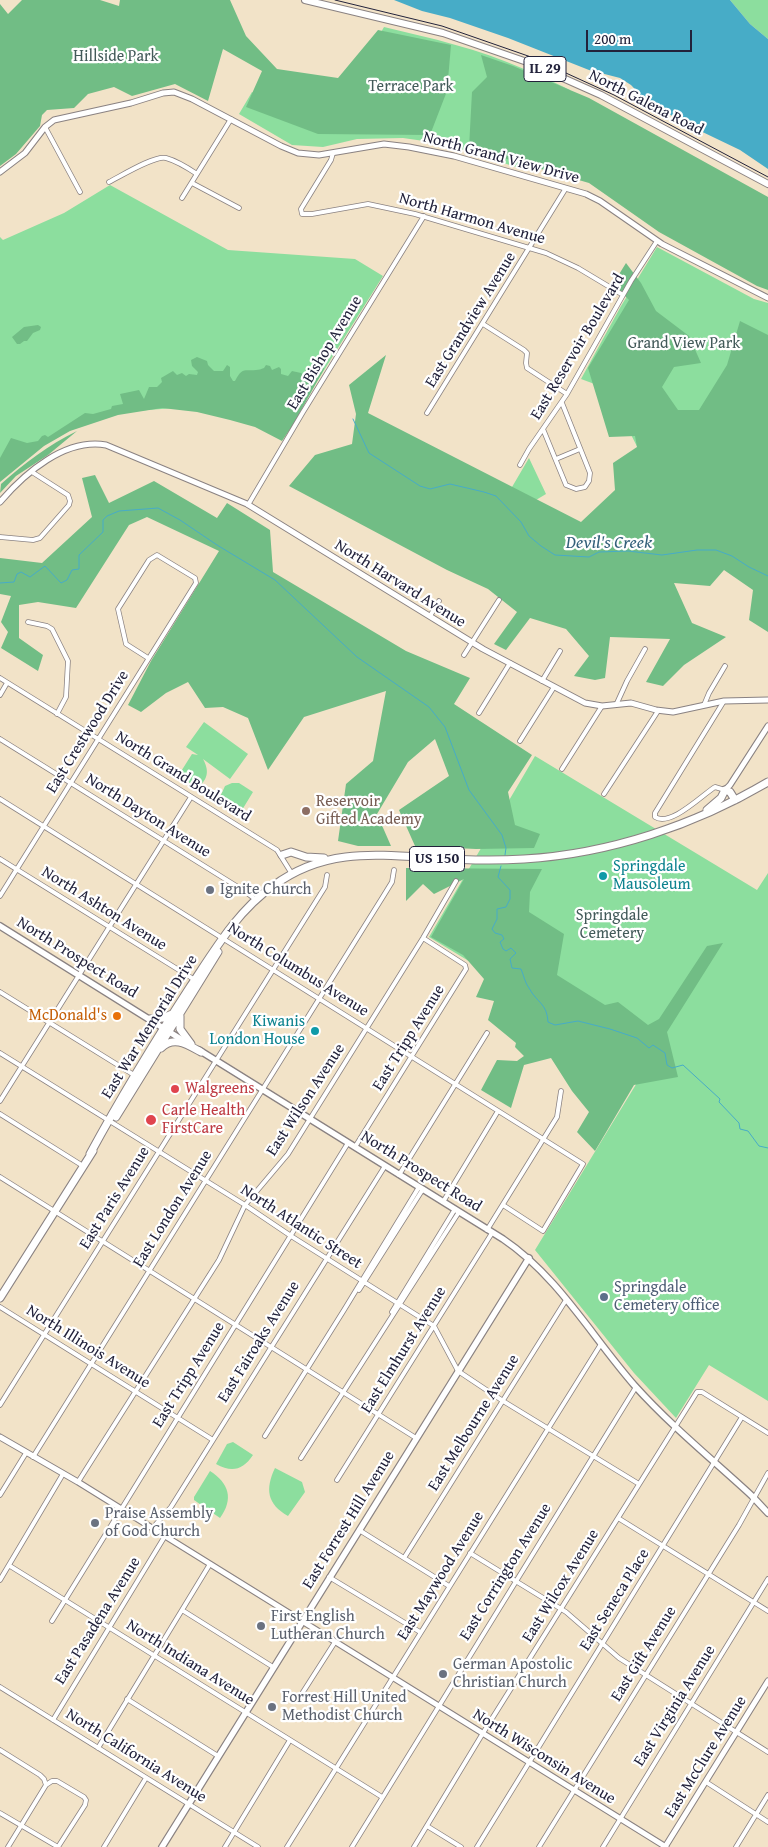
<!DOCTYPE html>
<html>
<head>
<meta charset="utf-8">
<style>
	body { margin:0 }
	#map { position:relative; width:768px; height:1847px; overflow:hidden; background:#f2e3c8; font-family:"Gentium Book Plus",serif }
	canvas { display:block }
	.scale { position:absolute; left:586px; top:30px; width:106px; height:22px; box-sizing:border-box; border:2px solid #22223b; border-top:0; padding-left:6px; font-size:15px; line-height:18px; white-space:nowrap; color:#22223b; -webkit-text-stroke:4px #fff; paint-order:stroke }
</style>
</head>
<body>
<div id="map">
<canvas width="768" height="1847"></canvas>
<div class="scale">200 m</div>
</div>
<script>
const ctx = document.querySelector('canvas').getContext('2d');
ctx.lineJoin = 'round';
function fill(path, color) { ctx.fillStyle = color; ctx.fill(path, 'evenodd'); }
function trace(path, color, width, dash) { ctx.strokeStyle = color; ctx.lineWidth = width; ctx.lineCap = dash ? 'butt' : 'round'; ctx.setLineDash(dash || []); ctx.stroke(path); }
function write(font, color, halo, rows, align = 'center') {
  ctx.font = font + ' "Gentium Book Plus",serif'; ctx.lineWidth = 4.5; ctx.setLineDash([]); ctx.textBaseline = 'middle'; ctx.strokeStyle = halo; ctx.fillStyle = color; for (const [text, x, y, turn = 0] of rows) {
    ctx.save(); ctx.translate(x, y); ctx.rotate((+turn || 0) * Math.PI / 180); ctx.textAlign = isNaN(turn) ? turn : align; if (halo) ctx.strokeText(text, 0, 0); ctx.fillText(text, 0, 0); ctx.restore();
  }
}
fill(new Path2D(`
	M730,0H768V39L750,24Z
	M384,27C431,38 479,49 524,69C540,75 555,83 570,90L522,169L445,144L403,138L357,139L323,147L292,145L239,114L252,92L323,132Z
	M110,185L228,250L355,259L383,276L281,439L240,416L202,406L107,413L41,444L0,477V237L3,240L64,213Z
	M657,247L754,299L768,303V465L689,418L699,448L761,547L768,550V589L721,549H637L588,555L548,565L546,542L531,521L505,499L529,458L546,494L531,503C545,523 571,539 596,528C600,526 604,525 607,522C611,519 613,513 616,509L629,520L663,498L608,389L581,379L621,306Z
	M204,722L248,754L230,779L203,759C209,770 209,779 197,788L181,777L180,773L192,754L198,755L186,747Z
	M535,756L757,890L768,873V1401L709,1365L676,1418L634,1373L535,1250L646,1068L429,937Z
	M232,783H239L253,792L242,810L239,811L219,799L225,786Z
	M233,1442L253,1455C243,1470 232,1473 216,1464L227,1444Z
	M275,1468L302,1482L305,1492L288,1516C267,1504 265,1489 275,1468Z
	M210,1471C229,1483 234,1499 220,1518L194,1500V1497Z`), '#8cde9e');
fill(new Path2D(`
	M22,0H100L119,6L120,0H230L246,36L277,69L338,78L378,30L451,45L447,91L430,135L318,134L246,107L262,71L223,49L208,101L175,84L132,96L114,87L88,94L74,108L47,110L42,115L40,126L16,154L0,166V4L8,14Z
	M481,55L513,66L589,98L768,197V290L757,286L659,232L589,183L469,148L472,92L487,77Z
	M626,263L641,283L656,311L689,336L701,363L674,367L662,387L678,410H699L727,365L740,321L768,335V632L749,620L753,590L724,570L710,586L674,583L692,623L726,637L684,665L663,686L646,682L670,639L610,637L605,678L595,680L574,676L589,656L566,629L530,618L506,650L494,644L517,612L488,589L447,570L289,486L315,455L352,444L356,414L349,385L386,355L368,413L581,522L615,490L613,463L637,447L635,436L609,437L588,368L629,300L613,284Z
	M38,325L41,327L40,330L33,333L27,341H24L20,344H17L12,337L24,327Z
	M197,357L207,361L208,365L214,371H223L227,365L230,367V376L233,381H235C242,367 244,371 256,370C259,370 261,369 264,368L266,365L270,366L272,370L279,367L281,369V374L288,376L292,371L301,373L310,379L313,372L323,365L324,369L293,425L282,441L255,427L230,420L197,412L162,408L118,415L70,431L44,446L0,482V458L11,438L27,443L38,441L42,436L45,435L48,437L85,413L93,414L111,409L112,406L123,404L120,394L139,390L144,399L149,387H157L162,382L161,378L173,371L177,375L182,373L186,376L189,374L197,375L198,372L192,366L191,360Z
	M77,431L48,455L16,476L0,493L1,484C25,463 48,445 77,431Z
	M95,475L109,503L154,481L217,518L227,503L270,530L273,572L406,651L470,678L454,704L532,755L508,792L515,825L540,834L534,848L476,849L415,846L399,810L449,776L435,739L408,762L377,814L391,846H358L338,841L346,784L373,761L386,691L304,717L268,770L248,718L223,707L205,708L188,682L166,693L141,712L128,705L151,661L219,551L147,517L129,525L76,608L38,602L19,605V638L43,655L38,671L1,648L8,632L1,622L11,596L0,594V558L42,563L92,517L82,478Z
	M406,868L542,869L530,892L529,912L564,934L557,975L605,1005L618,1002L648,1025L659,1019L707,946L723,943L667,1032L678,1077L634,1085L595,1151L577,1132L589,1112L572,1091L551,1058L524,1065L511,1108L481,1090L497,1060L517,1061L524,1056L515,1047L516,1043L488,1020L494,1001L476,997L484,979L463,955L431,937L464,879L434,894L423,884L406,901Z`), '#71bd85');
fill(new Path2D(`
	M394,0H730L750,24L768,39V169L740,150L690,126L646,101L631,85L620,78L589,70L508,38L450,18L422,11Z`), '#47acc7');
trace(new Path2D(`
	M353,419L369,453L420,486L430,489L450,484L484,492L496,496L521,522L529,536L541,546L555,555L589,557L599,552L628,551L662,555L697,550H716L732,556L749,567L768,576
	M0,583L14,582L17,574L21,572L30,577L45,566L61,583L67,580L72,570L79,569V555L103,532V520L107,516L119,511L158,508L180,520L217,545L275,580L357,657L429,707L445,727L469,790L502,835L506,848L505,855
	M501,866L498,877L510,890V899L506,907L497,909V919L492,929L495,933L502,935L504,939L500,942L503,949L506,951L511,948L516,953L510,959L512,968L521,969C524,976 525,983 529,988C537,1003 547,1003 548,1022L555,1025L578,1021L610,1029L637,1038L649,1048L653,1045L665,1053L667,1065L672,1068L683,1065L720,1099L719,1102L739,1123L740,1129L748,1131L759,1146L768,1148`), '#47acc7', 1);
const minor = new Path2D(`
	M45,127L80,192
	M333,153L331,160L301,209L302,214H312L368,204L415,214L546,253L578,268L623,295
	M109,182C121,176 155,155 166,158C177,161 188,168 197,174
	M192,183L239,208
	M182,198L231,119
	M483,324L524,350L527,353L526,363L527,368L567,394
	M427,413L566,188
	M543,429L566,485L576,489L585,487L589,481L590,473L562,403
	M556,459L580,449
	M520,465L529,449L567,394L631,281L657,241
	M248,505L303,412L424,216
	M0,537L33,540L40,538L69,505L70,501L68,495L32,472
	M430,616L439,601
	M28,622L47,626L52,629L68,661L66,697L57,714
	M464,655L499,600
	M0,678L277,850L292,874
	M542,681L560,651
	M0,695L7,683
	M724,701L655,813V817C671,827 702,795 715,787L725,790
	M617,703L627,681L645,649
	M704,705L709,693L725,666
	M479,713L510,663
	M0,739L246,892L256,900
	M520,741L554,687
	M562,769L602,706
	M604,794L658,711
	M0,799L583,1164L543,1231L503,1205
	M0,859L195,980
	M0,896L196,583L195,578L157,555L149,560L118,609L126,644L148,658
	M0,992L134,1075
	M0,1053L245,1205L291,1236L434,1326L458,1371L503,1401L639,1484
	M0,1101L191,797
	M0,1114L83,1166
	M355,1147L466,969L465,965L423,938
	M399,1175L487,1033
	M0,1177L416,1438
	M443,1202L498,1111
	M487,1230L557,1117L561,1091
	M359,1290L423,1189
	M0,1307L213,1440
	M392,1312L455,1209
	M0,1405L325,887L327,875
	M265,1436L344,1310L419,1187
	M33,1457L384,895L392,882L394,870
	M301,1458L459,1212
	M337,1480L492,1233
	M78,1482L219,1260L245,1205L288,1154L423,938L456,881
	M0,1495L26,1453
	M618,1518L768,1611
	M156,1530V1524L171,1507L385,1166
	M359,1530L449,1586
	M470,1553L566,1612L619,1658L768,1752
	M404,1558L566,1300
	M10,1566L382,1797
	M329,1577L420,1632
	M0,1580L63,1474
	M182,1610L273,1667
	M52,1621L348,1143
	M0,1687L258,1847
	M303,1692L335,1642
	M127,1699L218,1756
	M53,1720L165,1536
	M98,1748L210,1564
	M0,1750L40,1775L44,1779L46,1785
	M706,1782L768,1822
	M46,1785L52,1781H57L84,1797L86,1800L85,1805L58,1847
	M0,1813L58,1847
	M427,1826L461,1847
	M8,1847L46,1785
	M104,1847L146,1778
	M225,1847L290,1740
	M287,1847L601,1344
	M352,1847L636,1387
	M414,1847L483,1733L697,1392H702L768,1433
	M477,1847L742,1417
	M539,1847L739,1525L768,1473
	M603,1847L768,1579
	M736,1847L768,1795`);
const tertiary = new Path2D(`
	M0,172L25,153L45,127L54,120L131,103L163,93L174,92L192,99L281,146L298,153L319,155L384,144L409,147L454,156L586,194L600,201L662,244L768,298
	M0,502C25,473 65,438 106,445L247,504L483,649L585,703L602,706L631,703L656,710L673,712L724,701L768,700
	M725,790L730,785L768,726
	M0,1437L78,1482L666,1847
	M665,1847L768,1681`);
const secondary = new Path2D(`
	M0,926L187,1043
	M199,1050L503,1239C558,1276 592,1337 635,1386C671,1426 713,1460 752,1496L768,1513
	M162,1847L529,1258`);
const primary = new Path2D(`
	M305,0L443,33L527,62L601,95L768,184`);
const trunk = new Path2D(`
	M707,810L721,798L725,790L730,792L735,800
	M282,855L291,852L306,857L324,858
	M180,1016V1029L191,1044
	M150,1019L163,1018L172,1014
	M161,1048C174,1035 188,1045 201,1052
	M116,1117L218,952
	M90,1154C121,1097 155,1041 190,987C214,951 237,911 273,886C323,849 372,854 431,858C462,860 493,861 524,859C609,854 695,825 768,782
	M0,1298L93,1151`);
trace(minor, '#8a8282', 5.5);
trace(tertiary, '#8a8282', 7);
trace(secondary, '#8a8282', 8);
trace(primary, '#8a8282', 8);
trace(trunk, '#8a8282', 9);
trace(minor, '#fff', 4);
trace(tertiary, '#fff', 5);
trace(secondary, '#fff', 5.5);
trace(primary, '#fff', 6);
trace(trunk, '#fff', 7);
trace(new Path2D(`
	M335,0L442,26L531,57L614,95L768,177`), '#22223b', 1);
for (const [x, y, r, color] of [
	[306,811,5,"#8d6e63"],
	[603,876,5,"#0f9aa8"],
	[210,890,5,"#6b7280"],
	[117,1016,5,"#e8710a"],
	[315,1031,5,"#0f9aa8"],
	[175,1089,5,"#e0444e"],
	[151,1120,6,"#e0444e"],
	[604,1297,5,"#5c6f8a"],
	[95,1523,5,"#6b7280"],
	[261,1626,5,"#6b7280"],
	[443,1674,5,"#6b7280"],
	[272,1707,5,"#6b7280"]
]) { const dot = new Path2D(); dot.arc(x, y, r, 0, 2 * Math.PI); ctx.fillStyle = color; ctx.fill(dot); trace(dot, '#fff', 2); }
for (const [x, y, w] of [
	[545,69,42],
	[437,859,55]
]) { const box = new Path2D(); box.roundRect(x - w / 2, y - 12.5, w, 25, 4); ctx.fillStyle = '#fff'; ctx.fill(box); trace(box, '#22223b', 1); }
write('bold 15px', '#22223b', null, [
	["IL 29",545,69],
	["US 150",437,859]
]);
write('16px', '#425a59', '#fff', [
	["Hillside Park",116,57],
	["Terrace Park",411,87],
	["Grand View Park",684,344],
	["Springdale",612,916],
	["Cemetery",612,934]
]);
write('16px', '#22223b', '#fff', [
	["North Galena Road",646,103,27],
	["North Grand View Drive",501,158,15],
	["North Harmon Avenue",472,219,16],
	["East Grandview Avenue",471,320,-58],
	["East Reservoir Boulevard",578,347,-59],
	["East Bishop Avenue",325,353,-59],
	["North Harvard Avenue",400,584,32],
	["East Crestwood Drive",88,732,-58],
	["North Grand Boulevard",183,777,32],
	["North Dayton Avenue",148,816,32],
	["North Ashton Avenue",104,909,32],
	["North Prospect Road",77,958,32],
	["North Columbus Avenue",298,970,32],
	["East War Memorial Drive",150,1027,-58],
	["East Tripp Avenue",409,1038,-58],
	["East Wilson Avenue",306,1100,-57],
	["North Prospect Road",421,1172,32],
	["East Paris Avenue",115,1198,-58],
	["East London Avenue",173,1209,-58],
	["North Atlantic Street",301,1227,33],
	["East Fairoaks Avenue",259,1342,-58],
	["North Illinois Avenue",88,1347,32],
	["East Elmhurst Avenue",404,1350,-58],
	["East Tripp Avenue",189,1375,-58],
	["East Melbourne Avenue",474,1423,-58],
	["East Forrest Hill Avenue",349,1520,-58],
	["East Corrington Avenue",506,1572,-58],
	["East Maywood Avenue",441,1576,-58],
	["East Wilcox Avenue",561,1586,-58],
	["East Seneca Place",615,1600,-58],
	["East Pasadena Avenue",98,1621,-58],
	["East Gift Avenue",644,1654,-58],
	["North Indiana Avenue",190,1663,32],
	["East Virginia Avenue",675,1706,-58],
	["North California Avenue",136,1756,32],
	["North Wisconsin Avenue",544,1757,32],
	["East McClure Avenue",706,1757,-58]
]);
write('16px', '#785e54', '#fff', [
	["Reservoir",316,802],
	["Gifted Academy",316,820]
], 'left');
write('16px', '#0d838f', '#fff', [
	["Springdale",613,867],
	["Mausoleum",613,885],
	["Kiwanis",305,1022,"right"],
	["London House",305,1040,"right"]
], 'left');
write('16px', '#5b616d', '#fff', [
	["Ignite Church",220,890],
	["Praise Assembly",105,1514],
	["of God Church",105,1532],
	["First English",271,1617],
	["Lutheran Church",271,1635],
	["German Apostolic",453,1665],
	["Christian Church",453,1683],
	["Forrest Hill United",282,1698],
	["Methodist Church",282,1716]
], 'left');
write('16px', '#c56008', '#fff', [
	["McDonald's",107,1016]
], 'right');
write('16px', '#be3a42', '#fff', [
	["Walgreens",185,1089],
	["Carle Health",162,1111],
	["FirstCare",162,1129]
], 'left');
write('16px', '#4e5e75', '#fff', [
	["Springdale",614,1288],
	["Cemetery office",614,1306]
], 'left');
write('italic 18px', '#33607a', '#fff', [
	["Devil's Creek",609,543]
]);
</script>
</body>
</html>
